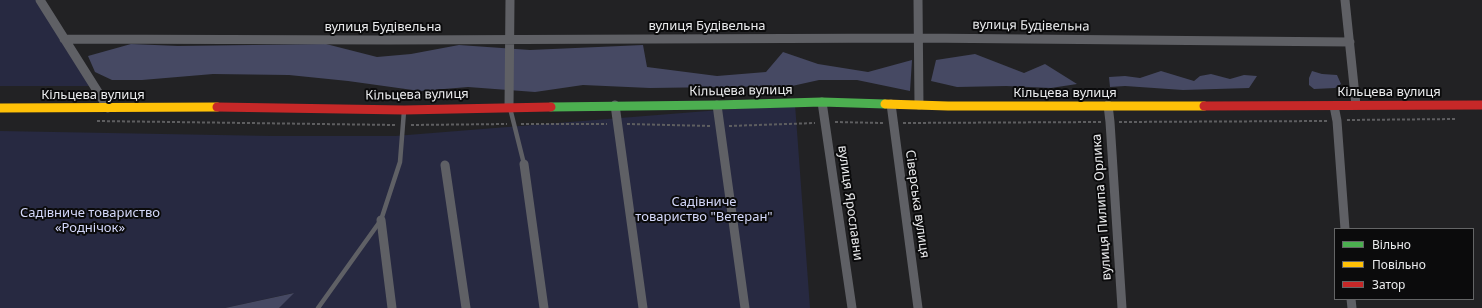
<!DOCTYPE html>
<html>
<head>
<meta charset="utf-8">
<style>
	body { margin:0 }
	#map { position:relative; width:1482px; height:308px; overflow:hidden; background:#222224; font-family:"Noto Sans",sans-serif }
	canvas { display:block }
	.legend { position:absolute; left:1334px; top:228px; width:140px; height:72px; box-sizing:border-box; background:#0b0b0c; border:1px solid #646566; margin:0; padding:5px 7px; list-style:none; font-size:12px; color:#eaebed }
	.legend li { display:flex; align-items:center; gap:8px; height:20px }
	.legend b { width:20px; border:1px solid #646566 }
</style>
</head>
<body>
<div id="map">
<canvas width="1482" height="308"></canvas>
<ul class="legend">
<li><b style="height:5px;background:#4caf50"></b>Вільно</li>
<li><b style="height:5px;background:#ffc107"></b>Повільно</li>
<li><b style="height:5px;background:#c62828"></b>Затор</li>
</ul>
</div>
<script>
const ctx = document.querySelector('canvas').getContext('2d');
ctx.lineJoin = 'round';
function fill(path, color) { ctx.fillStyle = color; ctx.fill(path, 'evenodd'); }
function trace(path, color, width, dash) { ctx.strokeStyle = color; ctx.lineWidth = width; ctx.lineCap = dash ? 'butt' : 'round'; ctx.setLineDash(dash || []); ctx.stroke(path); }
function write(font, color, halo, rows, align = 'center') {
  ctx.font = font + ' "Noto Sans",sans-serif'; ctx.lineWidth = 4; ctx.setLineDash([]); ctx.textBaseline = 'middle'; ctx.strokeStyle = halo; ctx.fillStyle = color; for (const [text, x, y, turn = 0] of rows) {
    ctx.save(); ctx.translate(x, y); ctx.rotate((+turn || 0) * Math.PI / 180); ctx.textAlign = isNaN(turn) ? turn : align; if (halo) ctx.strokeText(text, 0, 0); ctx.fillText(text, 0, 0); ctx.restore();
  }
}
fill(new Path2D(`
	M0,0H40L93,86H0Z
	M795,104L810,308H279L293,293L225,308H0V131L272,136H395Z`), '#272941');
fill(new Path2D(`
	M131,44L178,46L326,44L377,57L411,54L459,45L530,50L643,45L647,67L717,76L766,72L783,52L818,64L868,72L912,60L910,91L857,80H819L792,86L650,88L583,85L535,92L468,87L420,91L348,81L289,75L213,74L142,80H112L95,72L88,56Z
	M975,54L1024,73L1045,64L1077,84L1051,88L1006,86L957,87L931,81L936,60Z
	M1161,71L1194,81L1200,76L1211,74L1230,79L1244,75L1257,76L1249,88L1183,90L1125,86L1110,87L1109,77L1125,76L1140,78Z
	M1312,71L1322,74L1337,75L1341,84L1335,88L1314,89L1309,85V78Z
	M294,293L279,308H225Z`), '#464963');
trace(new Path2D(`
	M1347,120L1457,119
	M97,121L395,125
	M835,122L883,123
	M1119,122L1327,121
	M903,123L1101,122
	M521,124H607
	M627,124L711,126
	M411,125L507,124
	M729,126L815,123`), '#5e5e60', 2, [3, 2]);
trace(new Path2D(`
	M510,108L524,164
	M318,308L381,220L400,162L404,111`), '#5f6065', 4.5);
trace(new Path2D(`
	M40,0L108,108
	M918,0L919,105
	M1345,0L1356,105
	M64,39L389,40L918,38L1350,42
	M822,102L852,308
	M891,104L918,308
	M615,105L643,308
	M717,105L745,308
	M1108,105L1110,122L1122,308
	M1334,106L1337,121L1345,229
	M509,107L510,0
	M524,164L544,308
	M445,165L466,308
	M381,220L392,308
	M1351,299L1352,308`), '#5f6065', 9);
trace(new Path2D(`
	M551,107L717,105L822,102L885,104`), '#4caf50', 9);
trace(new Path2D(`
	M885,104L948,106H1204
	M0,108L217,107`), '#ffc107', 9);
trace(new Path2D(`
	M1204,106L1482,105
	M217,107L404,110L551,107`), '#c62828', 9);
write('13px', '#eaebed', '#0b0b0c', [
	["вулиця Будівельна",707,26],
	["вулиця Будівельна",1031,26,1],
	["вулиця Будівельна",383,27],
	["Кільцева вулиця",741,91,-1],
	["Кільцева вулиця",1389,92],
	["Кільцева вулиця",1065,93],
	["Кільцева вулиця",93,95],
	["Кільцева вулиця",417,95,-1],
	["вулиця Ярославни",850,203,82],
	["Сіверська вулиця",917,204,82],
	["вулиця Пилипа Орлика",1102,207,-94]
]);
write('13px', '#d4d8fa', '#0b0b0c', [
	["Садівниче",704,202],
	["товариство \"Ветеран\"",704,217],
	["Садівниче товариство",90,213],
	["«Роднічок»",90,228]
]);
</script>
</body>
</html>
